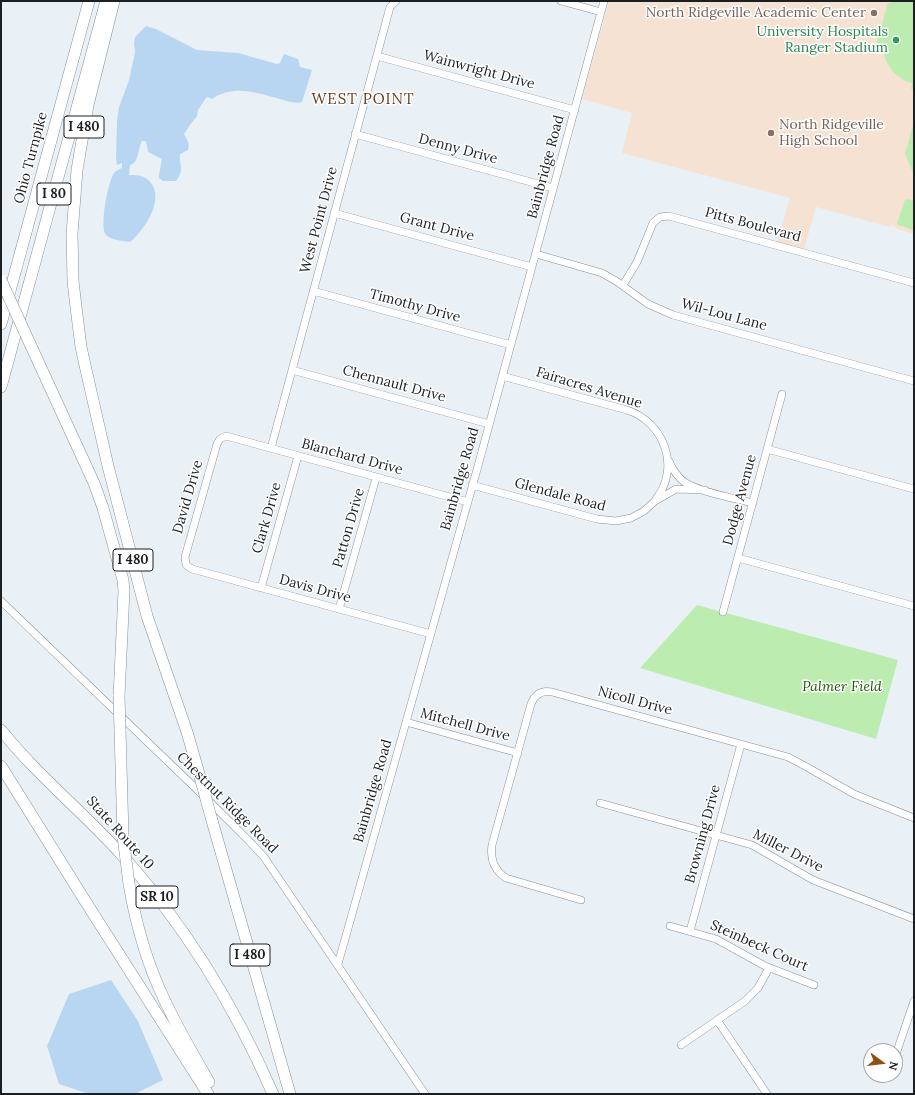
<!DOCTYPE html>
<html>
<head>
<meta charset="utf-8">
<style>
	body { margin:0 }
	#map { position:relative; width:915px; height:1095px; overflow:hidden; background:#e9f1f7; font-family:Lora,serif }
	canvas { display:block }
	.frame { position:absolute; inset:0; border:2px solid #1c1f21; pointer-events:none }
	.north { position:absolute; left:863px; top:1043px; width:40px; height:40px; box-sizing:border-box; background:#fff; border:1px solid #a4a5a6; border-radius:50%; rotate:105deg; font-size:11px; font-weight:700; line-height:16px; text-align:center; color:#1c1f21 }
	.north::after { content:''; display:block; margin:auto; width:14px; height:18px; background:#8d5112; clip-path:polygon(50% 0,100% 100%,50% 72%,0 100%) }
</style>
</head>
<body>
<div id="map">
<canvas width="915" height="1095"></canvas>
<div class="frame"></div>
<div class="north">N</div>
</div>
<script>
const ctx = document.querySelector('canvas').getContext('2d');
ctx.lineJoin = 'round';
function fill(path, color) { ctx.fillStyle = color; ctx.fill(path, 'evenodd'); }
function trace(path, color, width, dash) { ctx.strokeStyle = color; ctx.lineWidth = width; ctx.lineCap = dash ? 'butt' : 'round'; ctx.setLineDash(dash || []); ctx.stroke(path); }
function write(font, color, halo, rows, align = 'center') {
  ctx.font = font + ' Lora,serif'; ctx.lineWidth = 3; ctx.setLineDash([]); ctx.textBaseline = 'middle'; ctx.strokeStyle = halo; ctx.fillStyle = color; for (const [text, x, y, turn = 0] of rows) {
    ctx.save(); ctx.translate(x, y); ctx.rotate((+turn || 0) * Math.PI / 180); ctx.textAlign = isNaN(turn) ? turn : align; if (halo) ctx.strokeText(text, 0, 0); ctx.fillText(text, 0, 0); ctx.restore();
  }
}
fill(new Path2D(`
	M609,1H914V234L900,230L891,225L890,227L816,207L804,250L777,242L790,198L622,153L632,113L582,99Z`), '#f5e2d2');
fill(new Path2D(`
	M891,1H914V90L911,89L912,83C896,79 887,67 883,51L875,48L888,3H891Z
	M914,121V175L905,154Z
	M907,199L914,201V230L898,225L897,223L905,200Z
	M697,605L898,660L876,739L640,668Z`), '#bcecb0');
fill(new Path2D(`
	M146,26L156,29L197,50L238,53L277,64L280,63L284,54L298,59L300,67L312,70L302,102C295,104 287,101 280,99C256,93 235,84 212,99L208,97L206,98L198,110L197,116L190,125L184,134C187,140 190,143 188,150L180,154C179,165 185,170 176,181H163L159,178V175L162,159L148,152L146,141H142C138,148 139,163 130,165L129,175C135,175 142,175 147,179C168,195 145,230 130,242C123,241 111,240 106,235C99,227 108,182 114,173C116,171 119,169 122,168V163L117,165L116,159L117,121L119,107L129,80L135,52L134,44L135,37Z
	M111,980L138,1021L163,1080L135,1094H89L59,1084L47,1046L69,994Z`), '#b8d6f1');
const minor = new Path2D(`
	M561,1L601,12
	M377,56L575,110
	M355,134L553,188
	M334,213L532,267
	M536,254L602,273L616,281L648,304L673,315L914,381
	M623,285L637,262L653,223L660,217L669,216L914,283
	M313,291L511,345
	M292,370L489,424
	M502,376L627,410C664,422 681,467 656,499
	M271,448L390,7L396,1
	M767,449L914,489
	M669,461C672,469 679,479 686,483C703,493 733,498 753,503
	M472,485L597,519L616,521L631,518L644,511L655,501L676,489L705,490
	M738,558L914,606
	M261,588L298,456
	M1,601L212,804L249,841L264,857L425,1094
	M339,609L376,478
	M723,612L782,394
	M431,634L192,569L186,565L185,557L217,444L220,439L226,436L468,502
	M406,722L518,753
	M600,803L752,845L813,880L914,919
	M581,900L506,878C494,870 490,859 492,845L531,704C535,694 542,690 552,692L788,757L805,766L854,794L914,818
	M670,926L716,939L765,966L814,985
	M690,931L741,744
	M338,964L478,466L604,1
	M717,1020L767,1094
	M681,1045L745,1001L758,988L769,968
	M895,1057L914,1001`);
const highway = new Path2D(`
	M114,1L88,105L77,170L72,234L73,281L76,307L81,347L87,374L108,466L147,616L187,732L200,777
	M1,324L89,1
	M31,346L94,483L103,508L123,580L124,591L119,696
	M1,387L106,1
	M1,730C37,775 82,811 121,854C185,925 235,1007 273,1094
	M120,730L123,836
	M1,766L82,896L208,1094
	M211,817L290,1094
	M129,884C136,925 147,964 165,1001C178,1029 194,1056 209,1082`);
trace(minor, '#888f95', 8);
trace(highway, '#888f95', 12);
trace(minor, '#fff', 7);
trace(highway, '#fff', 11);
const highwayBridge = new Path2D(`
	M1,280L31,346
	M119,696L120,730
	M200,777L211,817
	M123,836L129,884`);
trace(highwayBridge, '#888f95', 12, []);
trace(highwayBridge, '#fff', 11);
for (const [x, y, r, color] of [
	[874,13,4,"#8d6e63"],
	[896,40,4,"#2e9e5b"],
	[771,133,4,"#8d6e63"]
]) { const dot = new Path2D(); dot.arc(x, y, r, 0, 2 * Math.PI); ctx.fillStyle = color; ctx.fill(dot); trace(dot, '#fff', 1.5); }
for (const [x, y, w] of [
	[84,127,40],
	[54,194,34],
	[133,560,40],
	[157,897,42],
	[250,955,40]
]) { const box = new Path2D(); box.roundRect(x - w / 2, y - 11, w, 22, 3); ctx.fillStyle = '#fff'; ctx.fill(box); trace(box, '#1c1f21', 1); }
write('bold 13px', '#1c1f21', null, [
	["I 480",84,127],
	["I 80",54,194],
	["I 480",133,560],
	["SR 10",157,897],
	["I 480",250,955]
]);
write('14px', '#785e54', '#fff', [
	["North Ridgeville Academic Center",866,13],
	["North Ridgeville",779,125,"left"],
	["High School",779,141,"left"]
], 'right');
write('14px', '#27864d', '#fff', [
	["University Hospitals",888,32],
	["Ranger Stadium",888,48]
], 'right');
write('14px', '#1c1f21', '#fff', [
	["Wainwright Drive",479,70,15],
	["Denny Drive",458,149,15],
	["Ohio Turnpike",31,158,-75],
	["Bainbridge Road",546,167,-75],
	["West Point Drive",319,220,-75],
	["Pitts Boulevard",753,225,15],
	["Grant Drive",437,227,15],
	["Timothy Drive",415,306,15],
	["Wil-Lou Lane",724,315,15],
	["Chennault Drive",394,384,15],
	["Fairacres Avenue",589,388,17],
	["Blanchard Drive",352,457,15],
	["Bainbridge Road",460,479,-74],
	["Glendale Road",560,495,15],
	["David Drive",188,497,-74],
	["Dodge Avenue",740,500,-75],
	["Clark Drive",267,518,-74],
	["Patton Drive",349,528,-74],
	["Davis Drive",315,589,15],
	["Nicoll Drive",635,701,15],
	["Mitchell Drive",465,725,15],
	["Bainbridge Road",373,791,-74],
	["Chestnut Ridge Road",227,803,45],
	["State Route 10",120,833,48],
	["Browning Drive",703,834,-75],
	["Miller Drive",788,851,27],
	["Steinbeck Court",759,946,24]
]);
write('italic 14px', '#1e5908', '#fff', [
	["Palmer Field",842,687]
]);
ctx.letterSpacing = '1px';
write('15px', '#683d16', '#fff', [
	["WEST POINT",363,100]
]);
ctx.letterSpacing = '0px';
</script>
</body>
</html>
